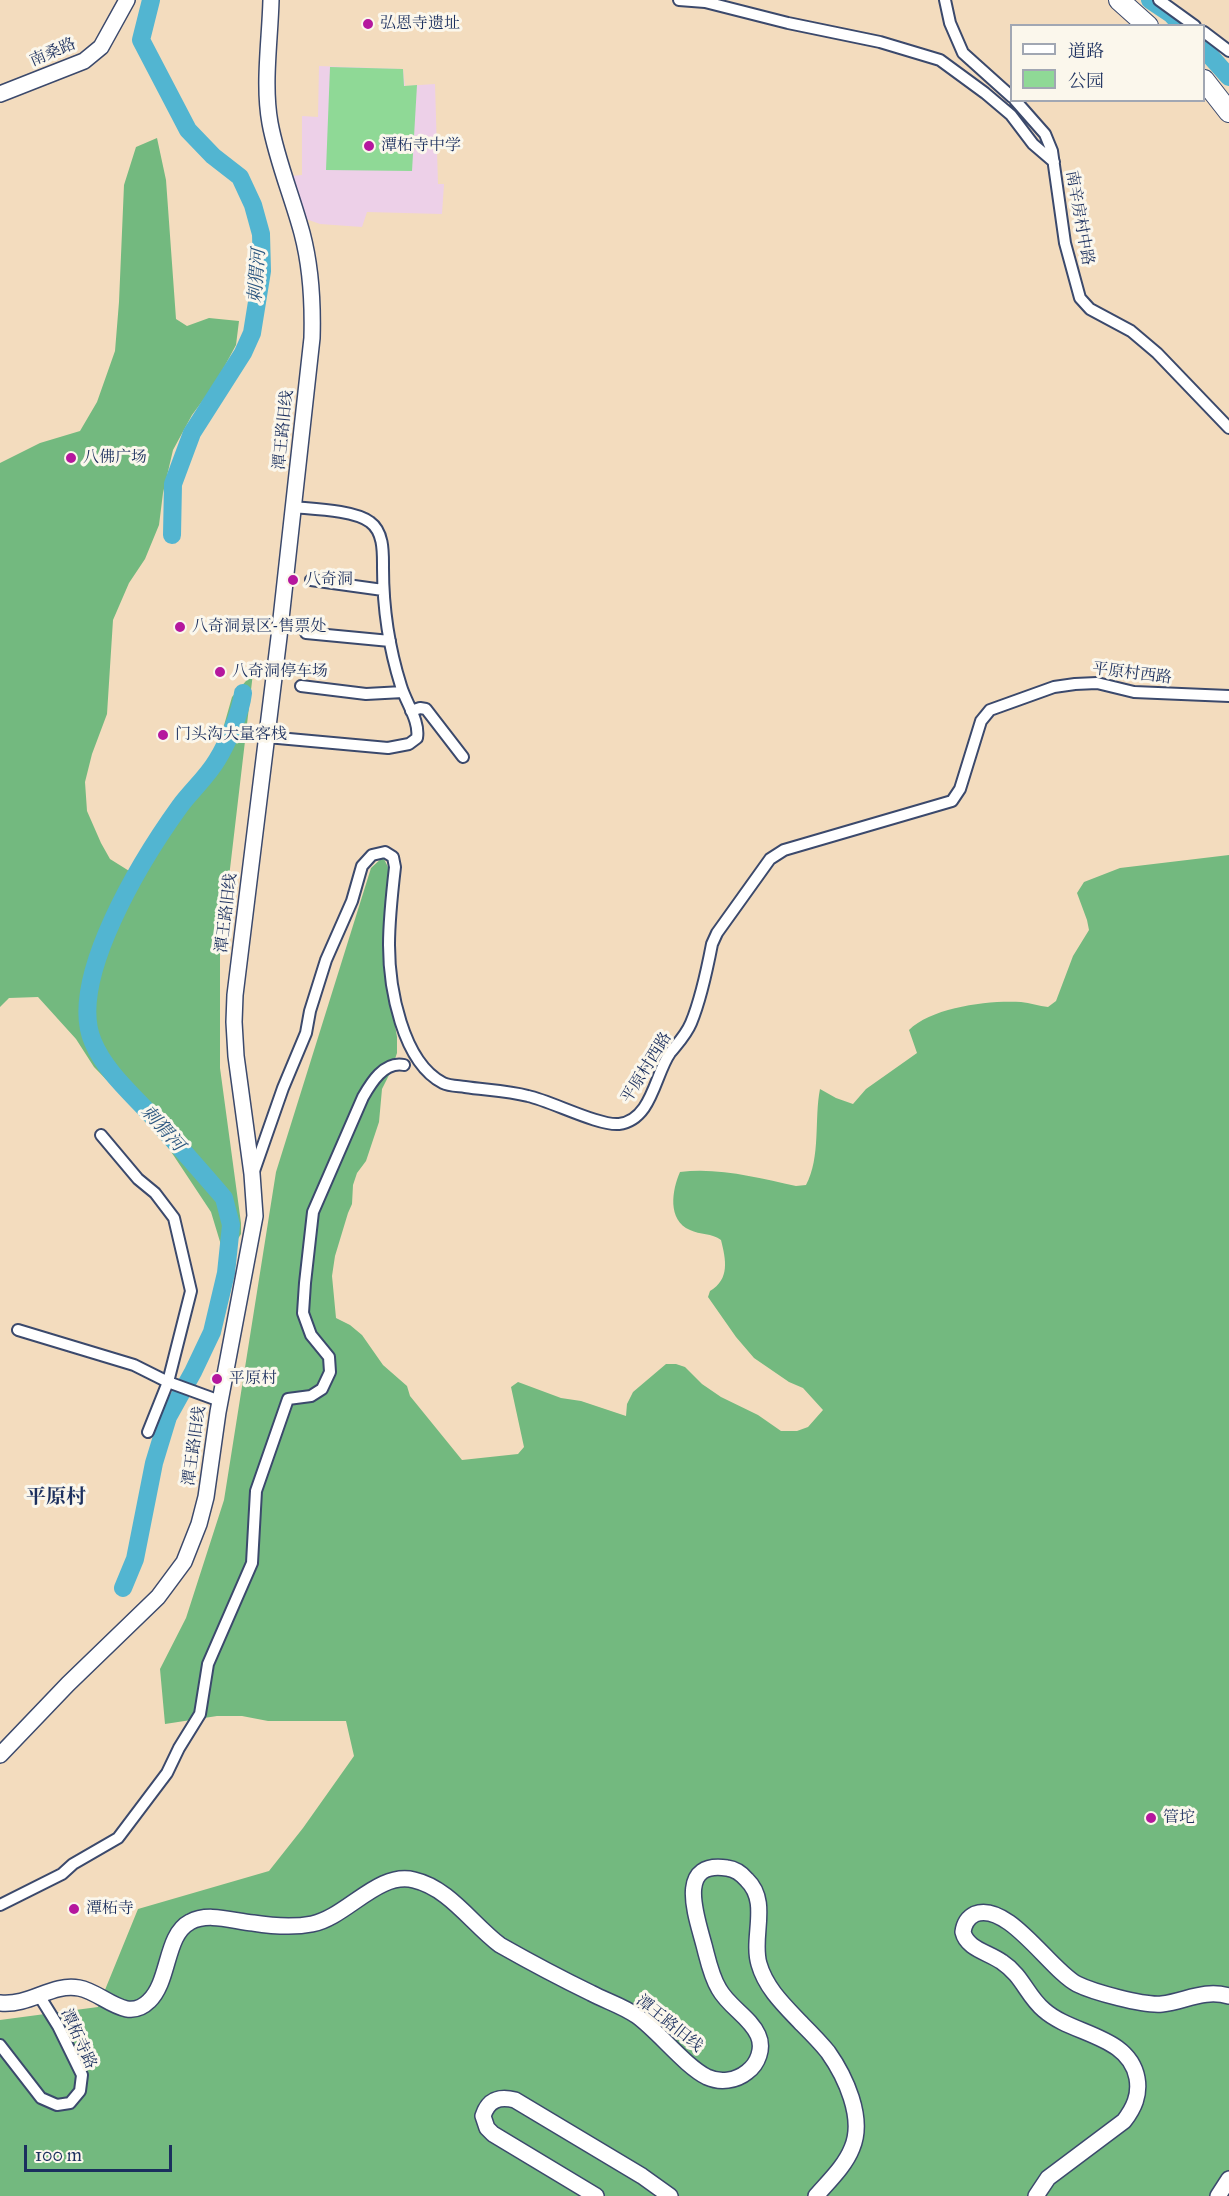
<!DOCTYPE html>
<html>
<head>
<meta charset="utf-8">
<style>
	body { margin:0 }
	#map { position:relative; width:1229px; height:2196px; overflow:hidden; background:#f3dcbe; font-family:"IM FELL Great Primer","Noto Serif SC",serif }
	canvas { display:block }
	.legend { position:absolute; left:1010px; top:24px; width:195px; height:78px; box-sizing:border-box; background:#fbf7ec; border:2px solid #a1a7b3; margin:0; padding:8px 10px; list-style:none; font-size:18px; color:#1b2f5e }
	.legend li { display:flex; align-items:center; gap:12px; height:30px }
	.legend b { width:30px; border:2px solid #a1a7b3 }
	.scale { position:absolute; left:24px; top:2145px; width:148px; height:27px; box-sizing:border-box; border:3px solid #1b2f5e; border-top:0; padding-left:8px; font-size:18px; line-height:21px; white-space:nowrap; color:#1b2f5e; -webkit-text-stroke:4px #fbf7ec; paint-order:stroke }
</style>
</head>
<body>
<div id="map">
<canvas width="1229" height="2196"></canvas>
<ul class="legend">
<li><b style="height:8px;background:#fff"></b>道路</li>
<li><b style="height:16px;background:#8fd996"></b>公园</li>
</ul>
<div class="scale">100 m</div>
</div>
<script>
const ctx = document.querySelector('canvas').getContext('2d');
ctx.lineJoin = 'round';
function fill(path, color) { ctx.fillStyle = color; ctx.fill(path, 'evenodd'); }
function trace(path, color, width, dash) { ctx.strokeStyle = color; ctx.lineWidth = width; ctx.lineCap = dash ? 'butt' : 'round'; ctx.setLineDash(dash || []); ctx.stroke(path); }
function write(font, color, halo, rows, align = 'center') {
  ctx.font = font + ' "IM FELL Great Primer","Noto Serif SC",serif'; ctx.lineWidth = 6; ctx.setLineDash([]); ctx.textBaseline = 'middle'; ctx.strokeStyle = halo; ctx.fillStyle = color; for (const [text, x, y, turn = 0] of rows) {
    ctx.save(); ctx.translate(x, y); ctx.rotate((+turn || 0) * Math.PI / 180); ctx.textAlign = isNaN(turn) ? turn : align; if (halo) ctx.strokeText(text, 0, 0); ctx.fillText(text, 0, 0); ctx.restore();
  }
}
fill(new Path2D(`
	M319,66L403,69L405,86L435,84L438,184H444L442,214L367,212L362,227L320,224L306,219L292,176L302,175V116L318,117Z`), '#edd0e8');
fill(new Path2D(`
	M330,67L403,69L404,86L417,85L412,171L326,170Z`), '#8fd996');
fill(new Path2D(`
	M157,138L166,180L176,319L187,326L209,318L239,321L236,345L215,384L192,415L173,450L163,493L159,525L145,559L129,583L113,620L107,714L92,754L85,782L87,811L101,843L110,859L142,879L161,841L187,806L206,774L221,736L232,697L253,673L220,954V1068L241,1223V1234L234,1245H221L211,1212L160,1135L94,1067L76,1039L38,997L9,998L0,1007V463L40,443L80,431L97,402L115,351L119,302L124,185L136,147Z
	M1229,855V2196H0V2020L98,2007L138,1909L269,1871L303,1828L354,1756L346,1721H268L242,1716H217L165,1724L160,1669L186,1618L224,1500L276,1172L371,868L383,857L388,867L389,989L397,1037V1053L391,1071L382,1089L379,1122L366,1161L357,1173L353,1185L352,1204L348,1213L335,1256L332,1276L336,1318L350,1325L362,1335L383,1365L407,1386L410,1396L462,1460L518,1454L524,1447L511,1387L518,1382L561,1398L581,1401L626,1416L627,1404L633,1392L666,1364H676L685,1367L702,1384L721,1397L758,1415L781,1431H797L808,1427L823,1410L803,1388L789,1382L754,1358L736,1337L708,1297L710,1291C730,1279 726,1260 721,1240C712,1233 700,1235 690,1230C667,1220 672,1190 680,1172C718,1167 759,1178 796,1186L806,1185C821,1157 814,1119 820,1089L836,1098L853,1104L866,1089L917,1053L909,1030C932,1007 989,1000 1021,1002C1030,1003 1039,1006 1048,1007L1056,1001L1073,956L1089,930L1087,920L1077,893L1084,882L1120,868Z`), '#73b97f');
trace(new Path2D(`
	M151,0L141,40L188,130L213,156L240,177L253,205L261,234L262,271L252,333L243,353L192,433L173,484L172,535
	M1150,0L1171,14L1182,26
	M1204,49L1229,77
	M123,1588L135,1559L154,1463L168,1417L193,1372L212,1332L226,1273L231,1225L224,1198C200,1170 176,1143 152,1116C131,1093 105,1071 93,1042C66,980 144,856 180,806C191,791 207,777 217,760C227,744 241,712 243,693`), '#52b5d1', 18);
const street = new Path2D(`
	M679,0L705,2L788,23L880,42L940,60L985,93L1011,115L1033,144L1054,162
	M945,0L950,23L963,53L1012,97
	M1159,0L1195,26
	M1204,32L1229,51
	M1015,100L1045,134L1052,151L1065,243L1080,298L1090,309L1131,331L1157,353L1229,428
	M311,580L383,590
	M306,633L390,641
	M301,686L366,694L403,692
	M411,711L420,708L426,709L463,757
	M267,737L388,748L409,744L417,738C420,721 406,703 401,686C389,648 383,608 383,568C383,553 384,532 370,522C354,510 313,509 293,507
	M101,1135L138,1179L155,1193L174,1218L191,1291L168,1382L148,1432
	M254,1171L283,1088L306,1033L310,1011L326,960L352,901L362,866L372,855L385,852L393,857L395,867C392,893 389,919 389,945C389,987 402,1062 443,1083C449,1086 458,1086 465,1087C486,1090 508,1091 528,1096C551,1101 599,1126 619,1124C652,1120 655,1074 670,1053C678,1043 686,1035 691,1023C701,999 707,970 712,944L717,933L770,859L784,850L952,801L960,789L981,721L990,710L1054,687L1075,684L1097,683L1134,692L1229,696
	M18,1330L134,1365L168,1382L220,1401
	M0,1905L62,1874L73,1864L118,1838L167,1773L179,1748L200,1714L208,1664L252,1563L256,1491L288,1399L311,1396L322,1389L330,1372L329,1357L311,1335L303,1313L305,1283L313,1212L363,1097C371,1083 384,1061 404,1065
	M0,2045L41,2098L57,2105L70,2103L80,2091L82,2075L58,2026L40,1997`);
const secondary = new Path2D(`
	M0,94L84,61L101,47L127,0
	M0,1755L68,1684L158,1597L184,1562L199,1524L206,1497L218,1412L255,1216L252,1174L236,1056L234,1022L235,995L279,637L312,338C313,303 311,267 302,233C292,196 277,161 270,123C263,84 270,40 271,0
	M0,2003C31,2006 51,1983 79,1988C103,1992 126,2024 149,2001C170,1981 165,1935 190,1922C208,1912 233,1921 253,1923C272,1926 292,1928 312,1924C347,1917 378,1871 414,1880C449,1888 472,1924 500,1945C530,1962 560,1978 591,1993C606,2001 623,2006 637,2016C659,2032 685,2066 707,2077C720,2083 736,2081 747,2072C758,2064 764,2048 758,2035C750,2017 729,2007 719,1989C711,1976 708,1960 704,1945C697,1918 675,1860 727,1868C735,1869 742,1874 747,1880C770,1902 751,1937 759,1964C766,1989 786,2007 802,2024C811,2033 820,2042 828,2052C845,2076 865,2118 852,2148C845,2166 829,2181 816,2196
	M596,2196L493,2134L487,2128L483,2116C488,2100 499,2096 515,2100L642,2176L670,2196
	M1036,2196L1048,2178L1124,2121C1134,2108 1140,2095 1137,2078C1129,2035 1072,2035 1044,2010C1027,1996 1023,1976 1002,1962C988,1952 967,1949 963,1932C964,1924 967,1918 975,1914C1008,1901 1050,1970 1077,1984C1093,1992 1144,2006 1162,2004C1186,2001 1204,1989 1229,1996
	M1218,2196L1229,2179`);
const highway = new Path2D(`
	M1119,0L1148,26
	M1204,80L1229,112`);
trace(street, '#3b496c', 14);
trace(secondary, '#3b496c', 18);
trace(highway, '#3b496c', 22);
trace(street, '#fff', 10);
trace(secondary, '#fff', 15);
trace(highway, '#fff', 20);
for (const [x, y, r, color] of [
	[368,24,6,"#b5179e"],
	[369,146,6,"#b5179e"],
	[71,458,6,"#b5179e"],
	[293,580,6,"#b5179e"],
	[180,627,6,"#b5179e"],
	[220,672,6,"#b5179e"],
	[163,735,6,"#b5179e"],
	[217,1379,6,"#b5179e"],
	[1151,1818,6,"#b5179e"],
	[74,1909,6,"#b5179e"]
]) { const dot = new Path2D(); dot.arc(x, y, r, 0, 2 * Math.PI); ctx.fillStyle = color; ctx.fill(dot); trace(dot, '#fbf7ec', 2); }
write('16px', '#1b2f5e', '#fbf7ec', [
	["弘恩寺遗址",380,24],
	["潭柘寺中学",381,146],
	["八佛广场",83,458],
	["八奇洞",305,580],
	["八奇洞景区-售票处",192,627],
	["八奇洞停车场",232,672],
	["门头沟大量客栈",175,735],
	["平原村",229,1379],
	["管坨",1163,1818],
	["潭柘寺",86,1909]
], 'left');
write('16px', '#1b2f5e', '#fbf7ec', [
	["南桑路",53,53,-23],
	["南辛房村中路",1079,218,80],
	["潭王路旧线",284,430,-84],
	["平原村西路",1132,674,7],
	["潭王路旧线",227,913,-83],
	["平原村西路",647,1068,-58],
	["潭王路旧线",195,1446,-82],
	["潭王路旧线",669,2024,39],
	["潭柘寺路",78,2039,66]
]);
write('italic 18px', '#2c5780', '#fbf7ec', [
	["刺猬河",258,276,-86],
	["刺猬河",162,1129,48]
]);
write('bold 20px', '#1b2f5e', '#fbf7ec', [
	["平原村",56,1498]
]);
</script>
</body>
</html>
